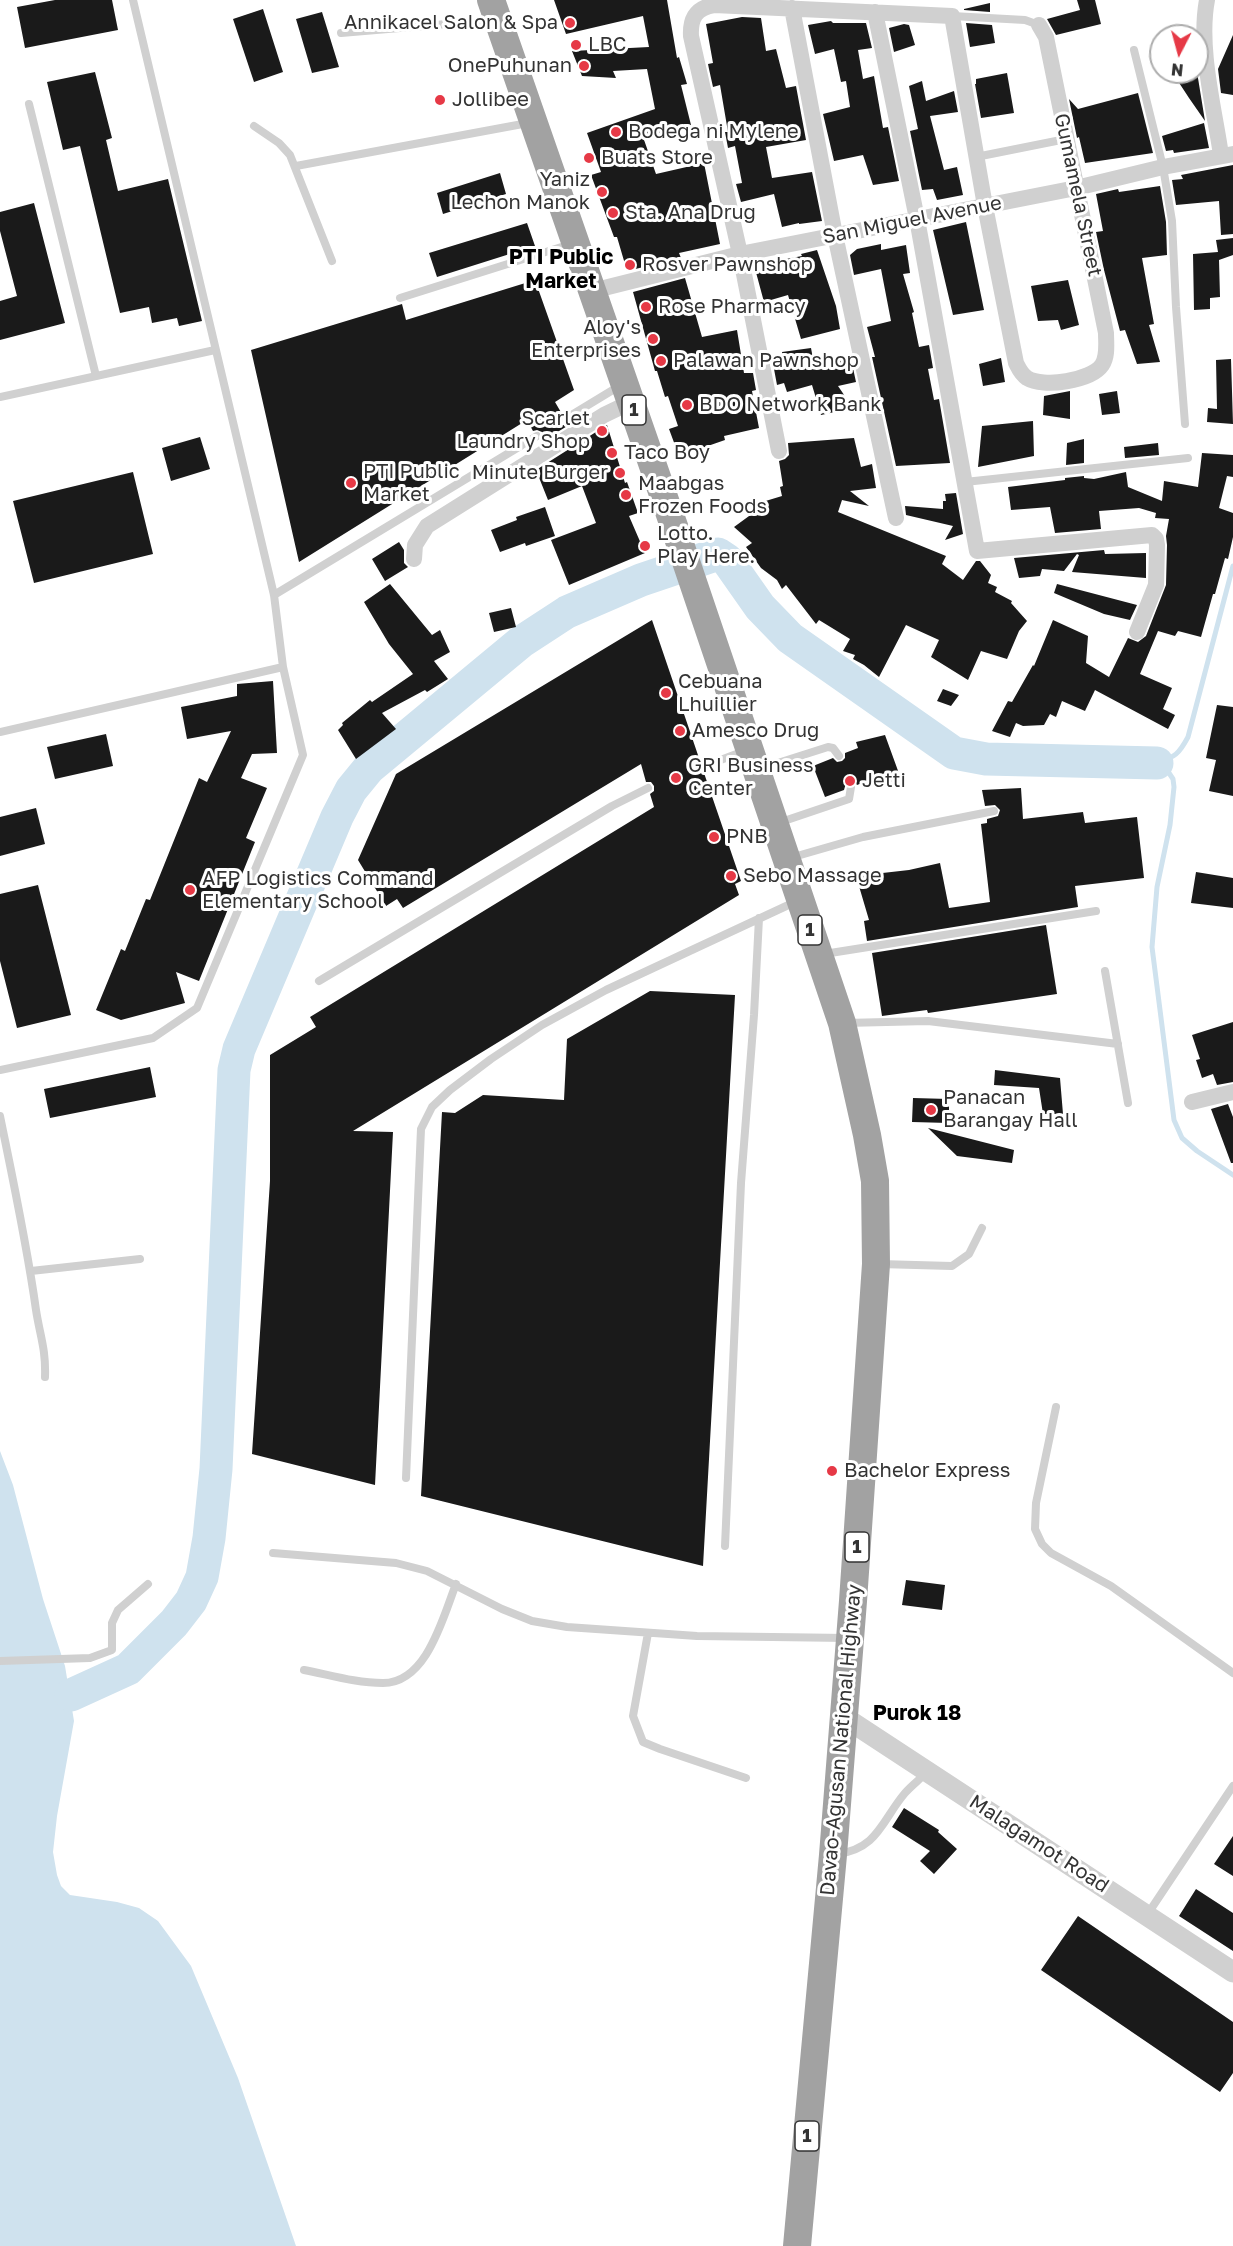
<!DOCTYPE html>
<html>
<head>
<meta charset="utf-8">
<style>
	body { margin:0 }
	#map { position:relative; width:1233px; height:2246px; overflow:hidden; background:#fff; font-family:"Golos Text",sans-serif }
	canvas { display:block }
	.north { position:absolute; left:1149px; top:24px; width:60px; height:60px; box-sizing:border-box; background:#fff; border:2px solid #adadad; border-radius:50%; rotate:186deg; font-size:16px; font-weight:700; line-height:24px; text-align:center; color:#333 }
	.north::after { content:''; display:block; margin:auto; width:21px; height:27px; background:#e63946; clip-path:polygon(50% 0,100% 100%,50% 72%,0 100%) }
</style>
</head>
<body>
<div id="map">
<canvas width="1233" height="2246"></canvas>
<div class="north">N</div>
</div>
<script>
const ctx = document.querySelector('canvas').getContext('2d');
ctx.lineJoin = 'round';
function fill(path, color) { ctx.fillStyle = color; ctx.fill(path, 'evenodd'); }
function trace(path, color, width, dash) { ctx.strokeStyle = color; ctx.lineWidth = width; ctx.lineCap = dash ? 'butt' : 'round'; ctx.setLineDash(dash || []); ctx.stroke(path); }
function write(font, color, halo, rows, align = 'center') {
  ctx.font = font + ' "Golos Text",sans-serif'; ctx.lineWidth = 6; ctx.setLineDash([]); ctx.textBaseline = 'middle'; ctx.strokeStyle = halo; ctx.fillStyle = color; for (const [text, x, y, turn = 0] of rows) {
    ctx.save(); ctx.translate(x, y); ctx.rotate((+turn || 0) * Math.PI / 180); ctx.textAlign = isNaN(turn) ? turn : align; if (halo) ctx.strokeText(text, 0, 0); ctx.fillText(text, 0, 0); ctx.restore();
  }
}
fill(new Path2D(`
	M0,1451L13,1485L43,1599L65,1666L74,1721L57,1816L53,1852L57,1875L61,1886L70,1895L117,1902L139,1908L158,1921L191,1966L238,2078L296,2246H0Z`), '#cfe2ee');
trace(new Path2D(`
	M1233,566L1188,737C1179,754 1175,757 1157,763L1169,773L1173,779L1174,787L1170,825L1157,887L1152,947L1174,1120L1182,1138L1197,1151L1233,1175`), '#cfe2ee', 5);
trace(new Path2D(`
	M71,1695L128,1669L174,1623L191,1601L202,1577L209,1538L216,1469L234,1070L239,1049L337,817L351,790L369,768L521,642L567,612L641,580L718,554L727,560L760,607L790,638L954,753L986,759L1157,763`), '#cfe2ee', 33);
fill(new Path2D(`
	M55,0H112L118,30L25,48L17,7Z
	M554,0H667L677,58L679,57L687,84L681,85L691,125L643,137L656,174L704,163L720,244L679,253L681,258L627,271L617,237H614L591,175L601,172L587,133L655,109L647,69L613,71L616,78L582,76L572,51L649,47L643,16L566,34Z
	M1077,0H1095L1101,24L1056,35L1047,19L1080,10Z
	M990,3V12L964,10V9Z
	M263,9L283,72L254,82L233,19Z
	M322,12L339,67L312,73L296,19Z
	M742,17L761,18L766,51L776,49L786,88L796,86L806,140L766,147L772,178L812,172L822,221L799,224V223L782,227L774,194L741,202L736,184L742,183L735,146L728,148L725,132H728L720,85L713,87L709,69L708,64L713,63L706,24Z
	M831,21L833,23H866L872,48L858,50L863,79L874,76L883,128L888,127L899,181L873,185L863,155L834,161L823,114L850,107L846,81L841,82L834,49L815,54L808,25Z
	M966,23L992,25L995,43L970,47Z
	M904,24L909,25L915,45L894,52L889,28Z
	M1233,35V95L1221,93L1218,69Z
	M95,72L112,138L106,140L118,191L168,179L202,321L179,326L177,318L152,323L149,307L120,313L80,146L63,150L47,82Z
	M1172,72H1197L1205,121L1189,98Z
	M1007,73L1014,113L981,118L975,84H976V79Z
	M922,81L926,101L954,91L958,112L930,116L944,170L957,167L963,195L937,200L933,189L922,190L910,131L918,129L909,86Z
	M1138,93L1153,153L1085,163L1079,137L1077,138L1069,99L1078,109Z
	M1204,123L1209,148L1174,153L1173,150L1166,151L1162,136Z
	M1233,165V234L1221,235L1219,201L1176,205L1172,180L1183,179L1181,175Z
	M500,173L506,194L443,214L437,193Z
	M1160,186L1166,222L1167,255L1142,258L1154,324L1149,325L1160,362L1137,364L1125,330L1120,331L1104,270L1096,232L1103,231L1096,194L1118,189L1119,192Z
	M34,203L65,323L0,340V301L17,296L0,231V212Z
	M966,222L984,310L953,315L933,230Z
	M527,223L535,246L437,277L429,253Z
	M1233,238V255L1219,260L1220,297L1210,298V309L1194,310L1193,254L1218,252L1216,240Z
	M881,244V250L906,245L910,273L903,274L914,312L912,313L919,347L929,345L933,368L928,369L934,400L939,399L950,463L896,466L872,357H875L867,327L891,321L881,269L854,275L850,255L857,249Z
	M817,250L836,306L840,329L801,339L788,295L764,302L754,265L802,256L801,254Z
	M685,278L702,337L737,330L744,373H753L756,390L752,391L759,428L724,436L725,440L679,456L669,429L678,426L668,396L665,397L657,371H655L633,292Z
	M535,280L574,390L555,402L562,414L559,416V422L562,425H569L541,442L543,436L542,432L537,430L533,431L527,420L299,562L251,350L402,304L406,320Z
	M1068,280L1079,325L1061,330L1058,320L1038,321L1031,286Z
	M811,348L814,364L851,359L856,382L838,386L853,408L821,415L812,385L787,392L784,383L777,385L774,369L784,368L782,352Z
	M1001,358L1005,382L983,386L979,364Z
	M1231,359L1233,424L1207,422L1208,408L1217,409L1216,360Z
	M1070,391V419L1043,415L1044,396Z
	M1117,391L1120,413L1102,415L1099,394Z
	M1033,421L1034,456L978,467L982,426Z
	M607,425L625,483L627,482L638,513L629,516L645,553L569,585L551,540L596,523L582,486L548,500L536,470Z
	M200,437L210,469L171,481L162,448Z
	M854,438L861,467L872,464L876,488L850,491L869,506L842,500L838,512L946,556L942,564L963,580L976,561H980L991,575L988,583L997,587L995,592L1012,601L1011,603L1027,621L1019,631L1007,659L981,651L968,680L931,657L939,640L906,625L879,677L864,665L853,659L855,655L843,651L850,639L819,620L816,624L786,585L782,589L777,580L761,568L746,547L752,543L734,527L760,508L759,503L782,496L780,487L783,486L779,461L785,459L789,455L788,443Z
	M1084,439V463L1066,465L1067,443Z
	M1158,443L1159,455L1125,458L1124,447Z
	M1202,453L1233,455V477L1227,476L1219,508L1233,513V537L1228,559L1225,558L1215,594H1213L1201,637L1178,631L1175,636L1158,631L1140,674L1172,688L1163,709L1175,715L1168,729L1095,690L1085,711L1062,701L1056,717L1050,714L1044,725L1023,726L1016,723L1010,737L992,731L1008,701L1012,702L1033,665L1034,666L1053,620L1088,636L1086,663L1109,677L1128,638L1138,642L1146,636L1166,585L1167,545L1166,536L1169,519L1155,518L1156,513L1139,508L1099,511L1101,529L1055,533L1050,507L1011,510L1008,487L1065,480V478L1084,476V478L1094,479L1126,472L1128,487L1162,501L1164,481L1198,487Z
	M133,472L153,554L34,583L13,501Z
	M956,493L963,534L945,540L953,526L906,515L905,506L943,509V501H946L945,494Z
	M545,507L555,536L526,546L525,543L500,552L491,530L517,520L516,517Z
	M399,542L404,550V563L408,567L385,581L372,559Z
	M1104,550L1105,554L1146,553V578L1072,572L1079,555L1077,554L1064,571L1042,569L1040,576L1019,578L1014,558Z
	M390,584L432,635L440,630L450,652L434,661L448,679L427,692L425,690L382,713L396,729L356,759L338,730L343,725L342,723L370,700L372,702L413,674L389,644L364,602Z
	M1057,584L1137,605L1130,620L1104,614L1054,593Z
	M511,608L516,627L494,632L489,613Z
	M652,620L700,761L697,763L696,769L698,772L704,773L741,881L735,884L739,895L353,1131L393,1132L375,1485L252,1454L270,1181V1055L316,1027L310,1017L654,807L650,794L654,791V786L651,782H646L641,764L403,908L397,899L386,906L358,860L396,774Z
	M273,681L277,753L252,754L241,778L267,788L246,838L255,842L199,981L176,972L185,1003L121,1020L96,1010L121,949L125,951L146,899L150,900L199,778L207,782L231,731L187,739L181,707L237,696V684Z
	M943,689L959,695L951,706L937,701Z
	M1217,705L1233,707V796L1209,791L1216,760L1206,758Z
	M106,734L113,766L55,779L47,747Z
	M885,735L901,779L872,787L870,780L857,785L855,782L849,781L846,783L844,790L825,797L813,766L833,758L837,762L842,761L845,758V753L858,748L856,742Z
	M1021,788L1023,819L1083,812L1085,823L1137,817L1144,878L1075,886L1078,907L867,941L864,921L869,920L856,876L909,870L940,863L949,908L990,902L981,824L987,823V819L998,816L1000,810L995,805L985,806L982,790Z
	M36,808L45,844L0,856V817Z
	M1196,872L1233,878V908L1191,903Z
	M38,885L71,1015L17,1028L0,961V894Z
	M1046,925L1057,994L928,1013L927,1010L882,1016L872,953Z
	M650,991L735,995L703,1566L421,1496L442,1112L455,1113L483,1095L564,1100L567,1039Z
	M1233,1022V1082L1217,1085L1213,1074L1202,1078L1196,1060L1200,1059L1192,1035Z
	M150,1067L156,1097L50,1118L44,1089Z
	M995,1070L1060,1078L1063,1114H1043L1039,1088L994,1085Z
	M913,1098L949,1099V1123L912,1122Z
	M1228,1104L1233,1117V1163H1231L1211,1109Z
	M928,1128L1014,1150L1012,1163L957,1156Z
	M906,1580L945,1585L942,1610L902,1605Z
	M904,1808L939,1830L938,1832L957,1849L934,1874L920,1861L930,1851L892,1827Z
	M1233,1836V1876L1214,1864Z
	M1196,1889L1233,1913V1951L1179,1916Z
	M1078,1916L1233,2022V2073L1220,2092L1041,1970Z`), '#1a1a1a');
trace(new Path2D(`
	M952,16L1025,20L1039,25
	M341,33L494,20
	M1134,50L1163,167L1172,221L1176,307L1185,424
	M29,104L96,376
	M254,126L279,143L290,155L332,261
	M976,157L1066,139
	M296,166L528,123
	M400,298L571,244
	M0,397L215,350
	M565,419L621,385
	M965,482L1188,458
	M274,595L537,436
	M0,732L283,667
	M702,767L747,750
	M759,769L828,747L833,748L839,756
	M778,823L849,799L851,787
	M790,858L863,837L994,811
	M824,954L1096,911
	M1105,971L1128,1103
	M319,981L612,806L648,788
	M845,1023L928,1021L1118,1044
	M0,1070L153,1038L197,1008L303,755L283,667L274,595L133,0
	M0,1116C13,1180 27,1245 36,1310C40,1336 46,1349 45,1377
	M879,1264L952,1266L969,1254L982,1228
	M31,1271L140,1259
	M1056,1407L1036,1503L1035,1529L1042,1544L1051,1553L1111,1586L1233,1673
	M406,1478L421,1129L432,1107L450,1090L491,1059L542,1025L606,990L797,901
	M725,1546L741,1183L754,1015L759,918
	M273,1553L396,1563L427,1571L502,1609L532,1621L567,1627L697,1636L847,1638
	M648,1633L633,1716L643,1742L660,1749L746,1778
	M0,1661L90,1658L112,1650V1623L118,1610L148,1584
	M304,1670C330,1675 356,1683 383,1683C427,1683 443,1617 456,1584
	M837,1854C878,1849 882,1820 905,1793C911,1786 919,1780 926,1773
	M1147,1915L1233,1786`), '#d0d0d0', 8);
trace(new Path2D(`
	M1207,0C1198,47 1214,107 1221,155
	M792,8L835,235L896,518
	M875,12L917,219L977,551L1152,535L1156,539L1157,545L1156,585L1137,632
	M592,291L740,254L1076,188L1163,167L1233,154
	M779,451L740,254L691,36C690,18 696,8 714,5L952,16L985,206L1016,363C1019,369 1021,374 1027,378C1043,388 1091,381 1102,365C1108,356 1106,343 1106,333L1046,37L1039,25
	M414,559L415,545L427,526L604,415L631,402
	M1192,1102L1233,1092`), '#d0d0d0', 16);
trace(new Path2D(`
	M844,1717L1233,1972`), '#d0d0d0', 21);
trace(new Path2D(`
	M491,0L675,529L842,1023L867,1135L875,1181L876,1264L853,1601L833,1855L797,2246`), '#a2a2a2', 28);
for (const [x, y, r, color] of [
	[570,23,6,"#e63946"],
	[576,45,6,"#e63946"],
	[584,66,6,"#e63946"],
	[440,100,6,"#e63946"],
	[616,132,6,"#e63946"],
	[589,158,6,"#e63946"],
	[602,192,6,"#e63946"],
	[613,213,6,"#e63946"],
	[630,265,6,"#e63946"],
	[646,307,6,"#e63946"],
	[653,339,6,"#e63946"],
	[661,361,6,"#e63946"],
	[687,405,6,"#e63946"],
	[602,431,6,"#e63946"],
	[612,453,6,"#e63946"],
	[620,473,6,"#e63946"],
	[351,483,6,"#e63946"],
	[626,495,6,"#e63946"],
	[645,546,6,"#e63946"],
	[666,693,6,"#e63946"],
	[680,731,6,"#e63946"],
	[676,778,6,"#e63946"],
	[850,781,6,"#e63946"],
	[714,837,6,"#e63946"],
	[731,876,6,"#e63946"],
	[190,890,6,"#e63946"],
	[931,1110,6,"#e63946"],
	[832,1471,6,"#e63946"]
]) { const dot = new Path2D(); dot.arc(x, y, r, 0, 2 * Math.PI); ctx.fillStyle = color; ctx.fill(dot); trace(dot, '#fff', 2); }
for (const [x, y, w] of [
	[634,410,24],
	[810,930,24],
	[857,1547,24],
	[807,2136,24]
]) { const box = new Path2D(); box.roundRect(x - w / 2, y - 15, w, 30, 4.5); ctx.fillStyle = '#fff'; ctx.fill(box); trace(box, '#333', 1.5); }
write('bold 18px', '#333', null, [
	["1",634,410],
	["1",810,930],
	["1",857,1547],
	["1",807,2136]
]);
write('20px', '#333', '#fff', [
	["Annikacel Salon & Spa",558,23,"right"],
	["LBC",588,45],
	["OnePuhunan",572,66,"right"],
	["Jollibee",452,100],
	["Bodega ni Mylene",628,132],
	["Buats Store",601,158],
	["Yaniz",590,180,"right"],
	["Lechon Manok",590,203,"right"],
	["Sta. Ana Drug",625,213],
	["Rosver Pawnshop",642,265],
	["Rose Pharmacy",658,307],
	["Aloy's",641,328,"right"],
	["Enterprises",641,351,"right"],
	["Palawan Pawnshop",673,361],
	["BDO Network Bank",699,405],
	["Scarlet",590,419,"right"],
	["Laundry Shop",590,442,"right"],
	["Taco Boy",624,453],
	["PTI Public",363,472],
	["Market",363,495],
	["Minute Burger",608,473,"right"],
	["Maabgas",638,484],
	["Frozen Foods",638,507],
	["Lotto.",657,534],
	["Play Here.",657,557],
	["Cebuana",678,682],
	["Lhuillier",678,705],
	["Amesco Drug",692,731],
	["GRI Business",688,766],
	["Center",688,789],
	["Jetti",862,781],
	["PNB",726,837],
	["Sebo Massage",743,876],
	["AFP Logistics Command",202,879],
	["Elementary School",202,902],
	["Panacan",943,1098],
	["Barangay Hall",943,1121],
	["Bachelor Express",844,1471]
], 'left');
write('20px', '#333', '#fff', [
	["Gumamela Street",1078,195,78],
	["San Miguel Avenue",912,220,-11],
	["Davao-Agusan National Highway",841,1740,-85],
	["Malagamot Road",1039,1844,33]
]);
write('bold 21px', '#000', '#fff', [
	["PTI Public",561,257],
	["Market",561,281],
	["Purok 18",917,1713]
]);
</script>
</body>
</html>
